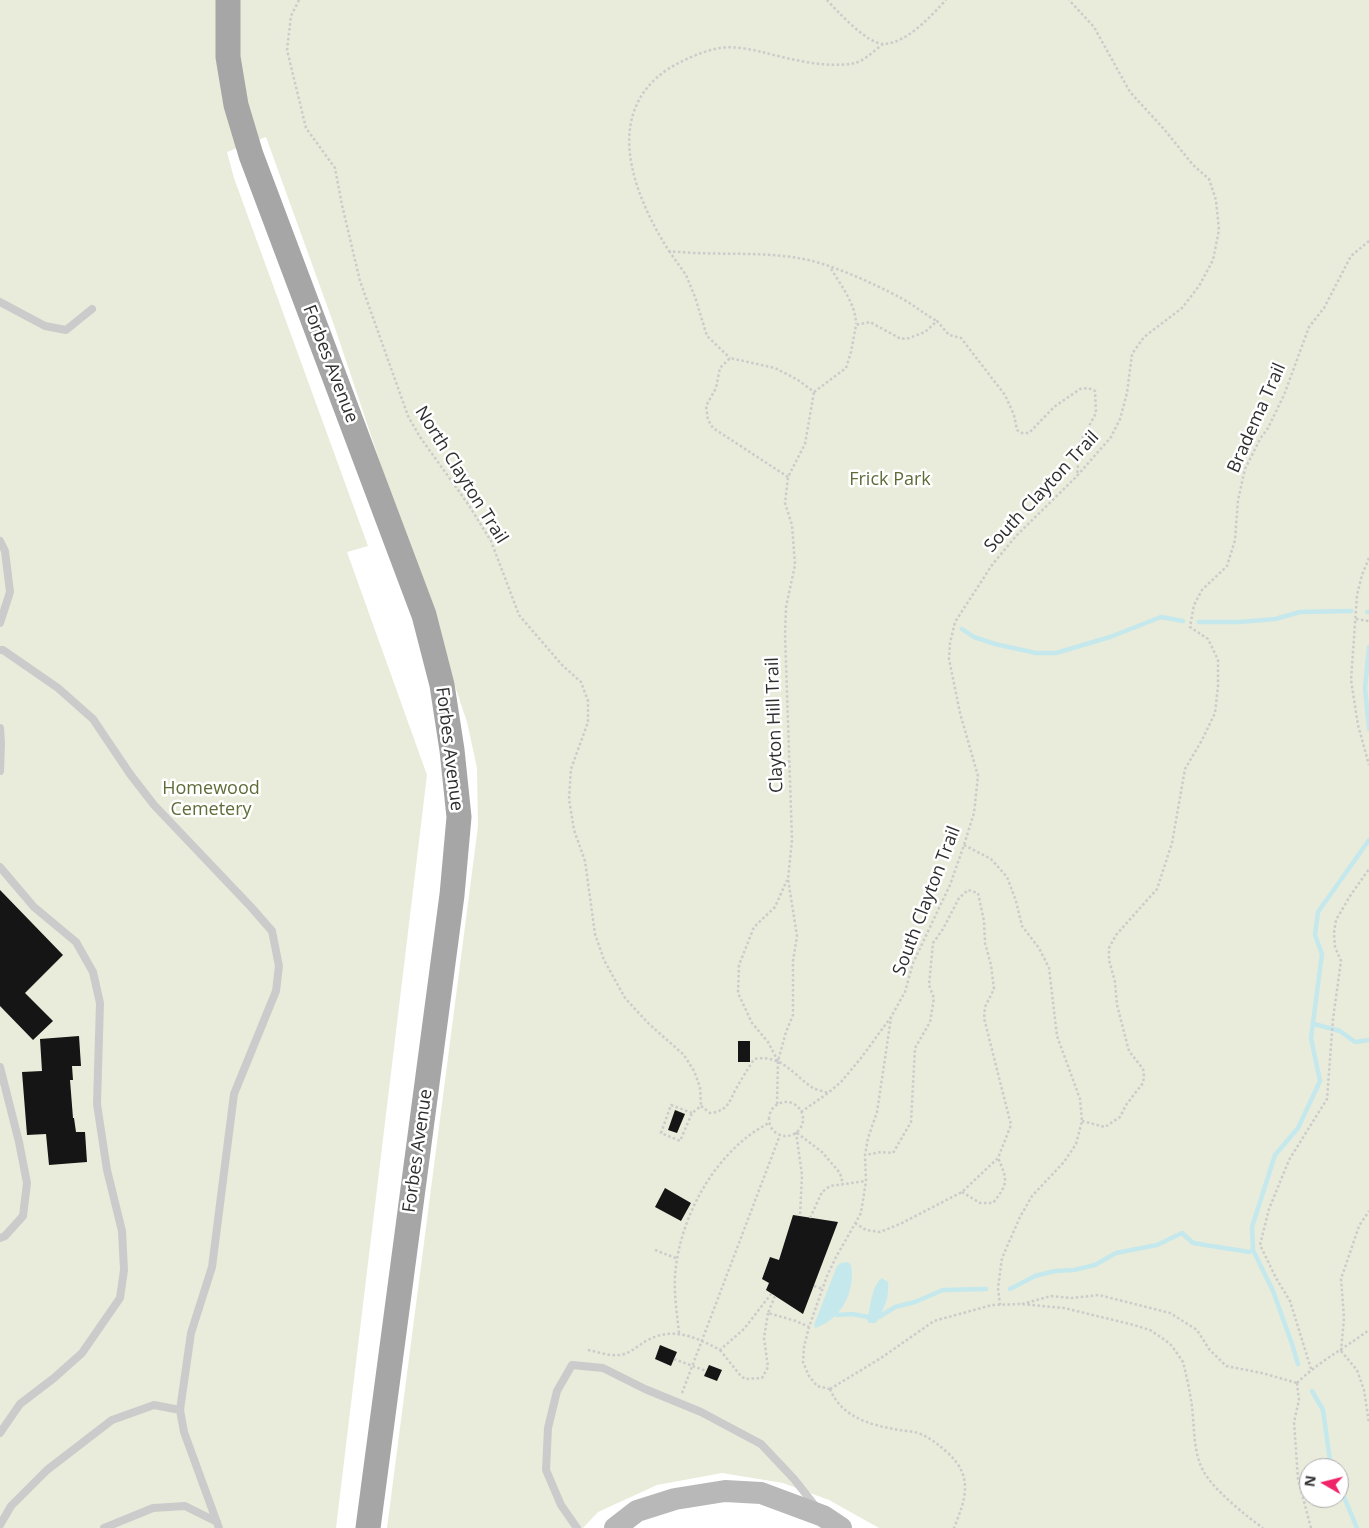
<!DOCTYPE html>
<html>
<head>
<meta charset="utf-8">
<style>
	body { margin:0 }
	#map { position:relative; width:1369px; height:1528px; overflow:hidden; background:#fff; font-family:"Open Sans",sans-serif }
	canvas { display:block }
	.north { position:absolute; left:1299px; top:1458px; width:50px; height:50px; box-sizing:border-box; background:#fff; border:1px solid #ababab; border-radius:50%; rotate:278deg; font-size:14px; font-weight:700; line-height:20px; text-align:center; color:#2e2e2e }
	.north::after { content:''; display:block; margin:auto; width:18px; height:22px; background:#f02569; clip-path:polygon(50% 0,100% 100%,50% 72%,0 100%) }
</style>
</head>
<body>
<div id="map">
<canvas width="1369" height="1528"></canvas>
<div class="north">N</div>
</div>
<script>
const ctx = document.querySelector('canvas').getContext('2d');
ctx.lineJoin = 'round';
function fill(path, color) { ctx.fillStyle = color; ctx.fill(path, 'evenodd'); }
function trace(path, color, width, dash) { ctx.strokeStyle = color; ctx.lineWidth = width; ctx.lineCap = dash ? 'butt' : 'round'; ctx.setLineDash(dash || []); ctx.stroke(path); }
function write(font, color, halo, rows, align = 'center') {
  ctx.font = font + ' "Open Sans",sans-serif'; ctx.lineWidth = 5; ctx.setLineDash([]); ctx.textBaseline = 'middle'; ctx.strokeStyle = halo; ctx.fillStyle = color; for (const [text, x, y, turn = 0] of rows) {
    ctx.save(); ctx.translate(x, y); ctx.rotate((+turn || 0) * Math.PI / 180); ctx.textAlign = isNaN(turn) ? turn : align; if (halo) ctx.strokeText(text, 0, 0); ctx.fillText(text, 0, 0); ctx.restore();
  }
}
fill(new Path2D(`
	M0,0H1369V1528H879L829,1500L783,1483L722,1473L657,1485L598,1512L583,1528H387L478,826L477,768L467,722L334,325L266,137L227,152L234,178L368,546L347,552L427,775L336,1528H0ZM1309,1468H1339V1498H1309Z`), '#e9ecda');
fill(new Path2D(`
	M848,1262L851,1265C856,1291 841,1320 815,1328L814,1325L837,1266L841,1263Z
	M882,1278L888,1282C890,1298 883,1310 876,1323H869L867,1320C871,1307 871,1286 882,1278Z`), '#c5e8ed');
trace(new Path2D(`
	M1367,612H1369
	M1199,622H1240L1275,619L1300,612L1351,611
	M962,629L974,637L995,644L1036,653H1056L1110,637L1161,617L1183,621
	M1369,647L1365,688L1369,729
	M1314,1024L1340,1031L1355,1042L1369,1040
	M1010,1289L1035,1276L1055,1271L1074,1270L1095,1265L1116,1253L1157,1245L1182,1233L1193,1243L1249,1252L1253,1250
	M837,1315L852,1314L868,1317H879L895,1307L915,1302L943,1290L986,1289
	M1298,1364L1292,1344L1273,1291L1253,1250L1252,1227L1275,1155L1298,1128L1320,1081L1311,1038L1322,954L1315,935L1318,912L1369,840
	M1312,1391L1323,1410L1331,1468
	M1339,1485L1357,1528`), '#c5e8ed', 4.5);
fill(new Path2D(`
	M0,890L63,955L25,993L53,1021L33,1040L0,1006Z
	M79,1036L81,1066H72L73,1080H70L73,1118H74L76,1132H85L87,1162L49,1165L46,1134L27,1135L22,1072L42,1071L40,1039Z
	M738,1041H750V1062H738Z
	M675,1110L685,1114L677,1133L668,1130Z
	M665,1188L691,1203L681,1221L655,1207Z
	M793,1215L838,1222L803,1314L766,1290L769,1283L762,1279L770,1257L779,1260Z
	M660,1345L677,1352L671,1366L655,1359Z
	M709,1365L722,1370L717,1381L704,1376Z`), '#151515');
trace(new Path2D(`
	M299,0L291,16L287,50L306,128L335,168L342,205L360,281L408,416L420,437L468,504L491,541L519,615L562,665L581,682L588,701V722L571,769L569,799L574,830L585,861L595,934L604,960L625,998L648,1023L684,1055L694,1071L700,1087L701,1106
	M827,0C838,12 867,44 884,44C907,43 931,16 946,0
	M883,44C875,50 864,61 855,63C826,69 790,59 762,52C749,49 734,46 720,48C702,51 683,60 668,69C601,114 634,196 669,251C712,256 756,251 798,258C827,262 875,284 901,298C914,305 924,314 937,321
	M669,251L686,275L695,297L707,336L730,358
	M831,269C841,285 856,305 856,324
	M814,392L846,368L851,352L856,325L870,322L901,339L909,338L925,332L937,321L949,335L961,338L1005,395L1014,415L1017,430L1022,433H1029L1054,407L1080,389L1088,388L1095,391L1096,413L1080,443L1077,476
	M788,477L713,428L708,420L706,406L716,388L720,368L730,358L775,368L798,380L814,392
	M1369,558L1362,575L1357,595L1351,680L1358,725L1369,765
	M1356,619L1369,621
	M964,845L991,859L1007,877L1016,901L1022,926L1039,948L1049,968L1057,1036L1080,1099L1082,1121L1076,1144L1064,1162L1032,1196L1020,1217L1002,1258L998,1288L1000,1305
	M778,1061L768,1042L752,1023L738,993L739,965L754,927L775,907L787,880
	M769 1119a17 17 0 1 1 34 0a17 17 0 1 1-34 0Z
	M777,1104L778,1061L786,1032L793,1015V961L797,936L788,879L792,840L785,634L786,607L795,565L792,525L785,503L788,477L805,444L814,392
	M701,1106L710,1113C729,1111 729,1101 737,1087C742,1078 748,1069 754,1059C782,1054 792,1074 813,1088C817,1090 823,1091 828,1093
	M801,1112L828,1093L841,1082L861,1058L891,1017L905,992L913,963L950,885L964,845L974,813L978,776L960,713L949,659L950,643L955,622L992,565L1016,536L1077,476L1111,437L1120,419L1127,393L1132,354L1144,337L1182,308L1199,286L1213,260L1219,230L1216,200L1209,179L1193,165L1164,129L1130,92L1094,27L1069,0
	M692,1113L671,1105L661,1133L680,1141L692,1113L701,1106
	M1082,1121L1105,1127L1120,1117L1126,1105L1143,1083L1144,1076L1143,1069L1129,1051L1125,1036L1117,1005L1115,982L1109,960V948L1116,935L1157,889L1172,843L1185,769L1202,740L1215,713L1218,686V660L1208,639L1190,627L1194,605L1202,590L1227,566L1235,540L1238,500L1245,469L1260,439L1268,428L1284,395L1309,327L1324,308L1351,256L1369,241
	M796,1132L802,1175L800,1216
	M797,1133L822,1152L840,1173L843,1184
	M962,1192L980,1203H993C1008,1184 1008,1180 998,1158
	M810,1218L822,1192L830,1186L866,1181
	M855,1223L866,1230L880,1232L900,1224L962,1192L998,1158L1011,1125L984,1018L985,1007L994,989L991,965L985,943L984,921L978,893L968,890L959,898L943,929L933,943L929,985L934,998L930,1022L915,1048L911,1122L893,1153L881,1152L865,1155
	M655,1250L678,1259
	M814,1286L823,1289
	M775,1296L768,1313L796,1321L809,1327
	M1022,1304L1051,1296L1072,1298L1099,1295L1170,1313L1197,1330L1209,1349L1226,1366L1262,1373L1297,1383
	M679,1333C677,1314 674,1295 675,1276C679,1217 716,1150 769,1123
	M588,1350C598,1352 609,1356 619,1355C630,1354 637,1346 646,1341C672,1326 696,1337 720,1350L744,1329L771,1294
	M720,1350L740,1375L745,1379L762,1378L768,1367L764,1338L768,1313
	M1341,1351L1344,1318L1341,1279L1359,1226L1369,1211
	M1341,1351L1357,1370L1364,1390L1369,1423
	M674,1359L706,1371
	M1311,1369L1290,1301L1276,1278L1260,1245L1269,1209L1289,1160L1327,1099L1333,1019L1341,961L1335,947L1334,933L1336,920L1350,896L1369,869
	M1297,1383L1299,1400L1294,1422L1298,1479L1311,1528
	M1297,1383C1318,1362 1345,1348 1369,1330
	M830,1389L881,1358L934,1321L992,1305L1021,1304L1064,1308L1134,1325L1150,1330L1165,1340L1172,1346L1183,1362C1186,1374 1189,1387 1191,1400C1195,1422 1192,1452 1204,1472C1213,1489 1247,1517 1263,1528
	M830,1389L817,1386L809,1376L803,1362L804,1347L809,1327L827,1276L836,1257L861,1213L866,1181L865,1155L868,1138L877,1112L891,1018
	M830,1389C842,1418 871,1425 899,1430C905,1431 912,1431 918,1433C931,1438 939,1445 949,1454C974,1478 965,1500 954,1528
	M682,1393L780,1135`), '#cbcbcb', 2.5, [2.5, 2.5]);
trace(new Path2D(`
	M0,302L45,326L66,330L92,309
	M0,541L5,551L10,592L0,623
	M0,650H3L58,688L93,719L130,774L154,805L251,907L272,931L279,966L276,991L234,1094L212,1267L191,1333L180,1410L184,1432L219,1528
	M0,728L1,744L0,771
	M0,867L34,907L76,942L93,972L100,1003L97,1104L107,1170L122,1231L124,1270L120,1298L82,1353L54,1378L20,1404L0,1433
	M0,1067L19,1142L27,1183L23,1216L5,1236L0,1238
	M0,1525L11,1506L47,1470L112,1420L154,1405L180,1410
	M104,1528L153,1508L185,1506L217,1522
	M577,1528L561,1505L546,1470L548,1428L557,1391L572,1365L603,1368L645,1389L701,1412L761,1444L794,1479L816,1507`), '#cbcbcb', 8);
trace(new Path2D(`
	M615,1528L637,1511L675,1499L725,1491L761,1493L823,1516L841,1528`), '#b8b8b8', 22);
trace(new Path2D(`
	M228,0V57L236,105L251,155L424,615L442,685L452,750L459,817L452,895L368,1528`), '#a6a6a6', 25);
write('18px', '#2e2e2e', '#fff', [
	["Forbes Avenue",330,364,69],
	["Bradema Trail",1257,418,-66],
	["North Clayton Trail",461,475,58],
	["South Clayton Trail",1042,492,-47],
	["Clayton Hill Trail",775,725,-92],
	["Forbes Avenue",449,749,83],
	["South Clayton Trail",927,901,-69],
	["Forbes Avenue",418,1151,-82]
]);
write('18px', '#5e6c38', '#fff', [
	["Frick Park",890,480],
	["Homewood",211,789],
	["Cemetery",211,810]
]);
</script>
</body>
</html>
